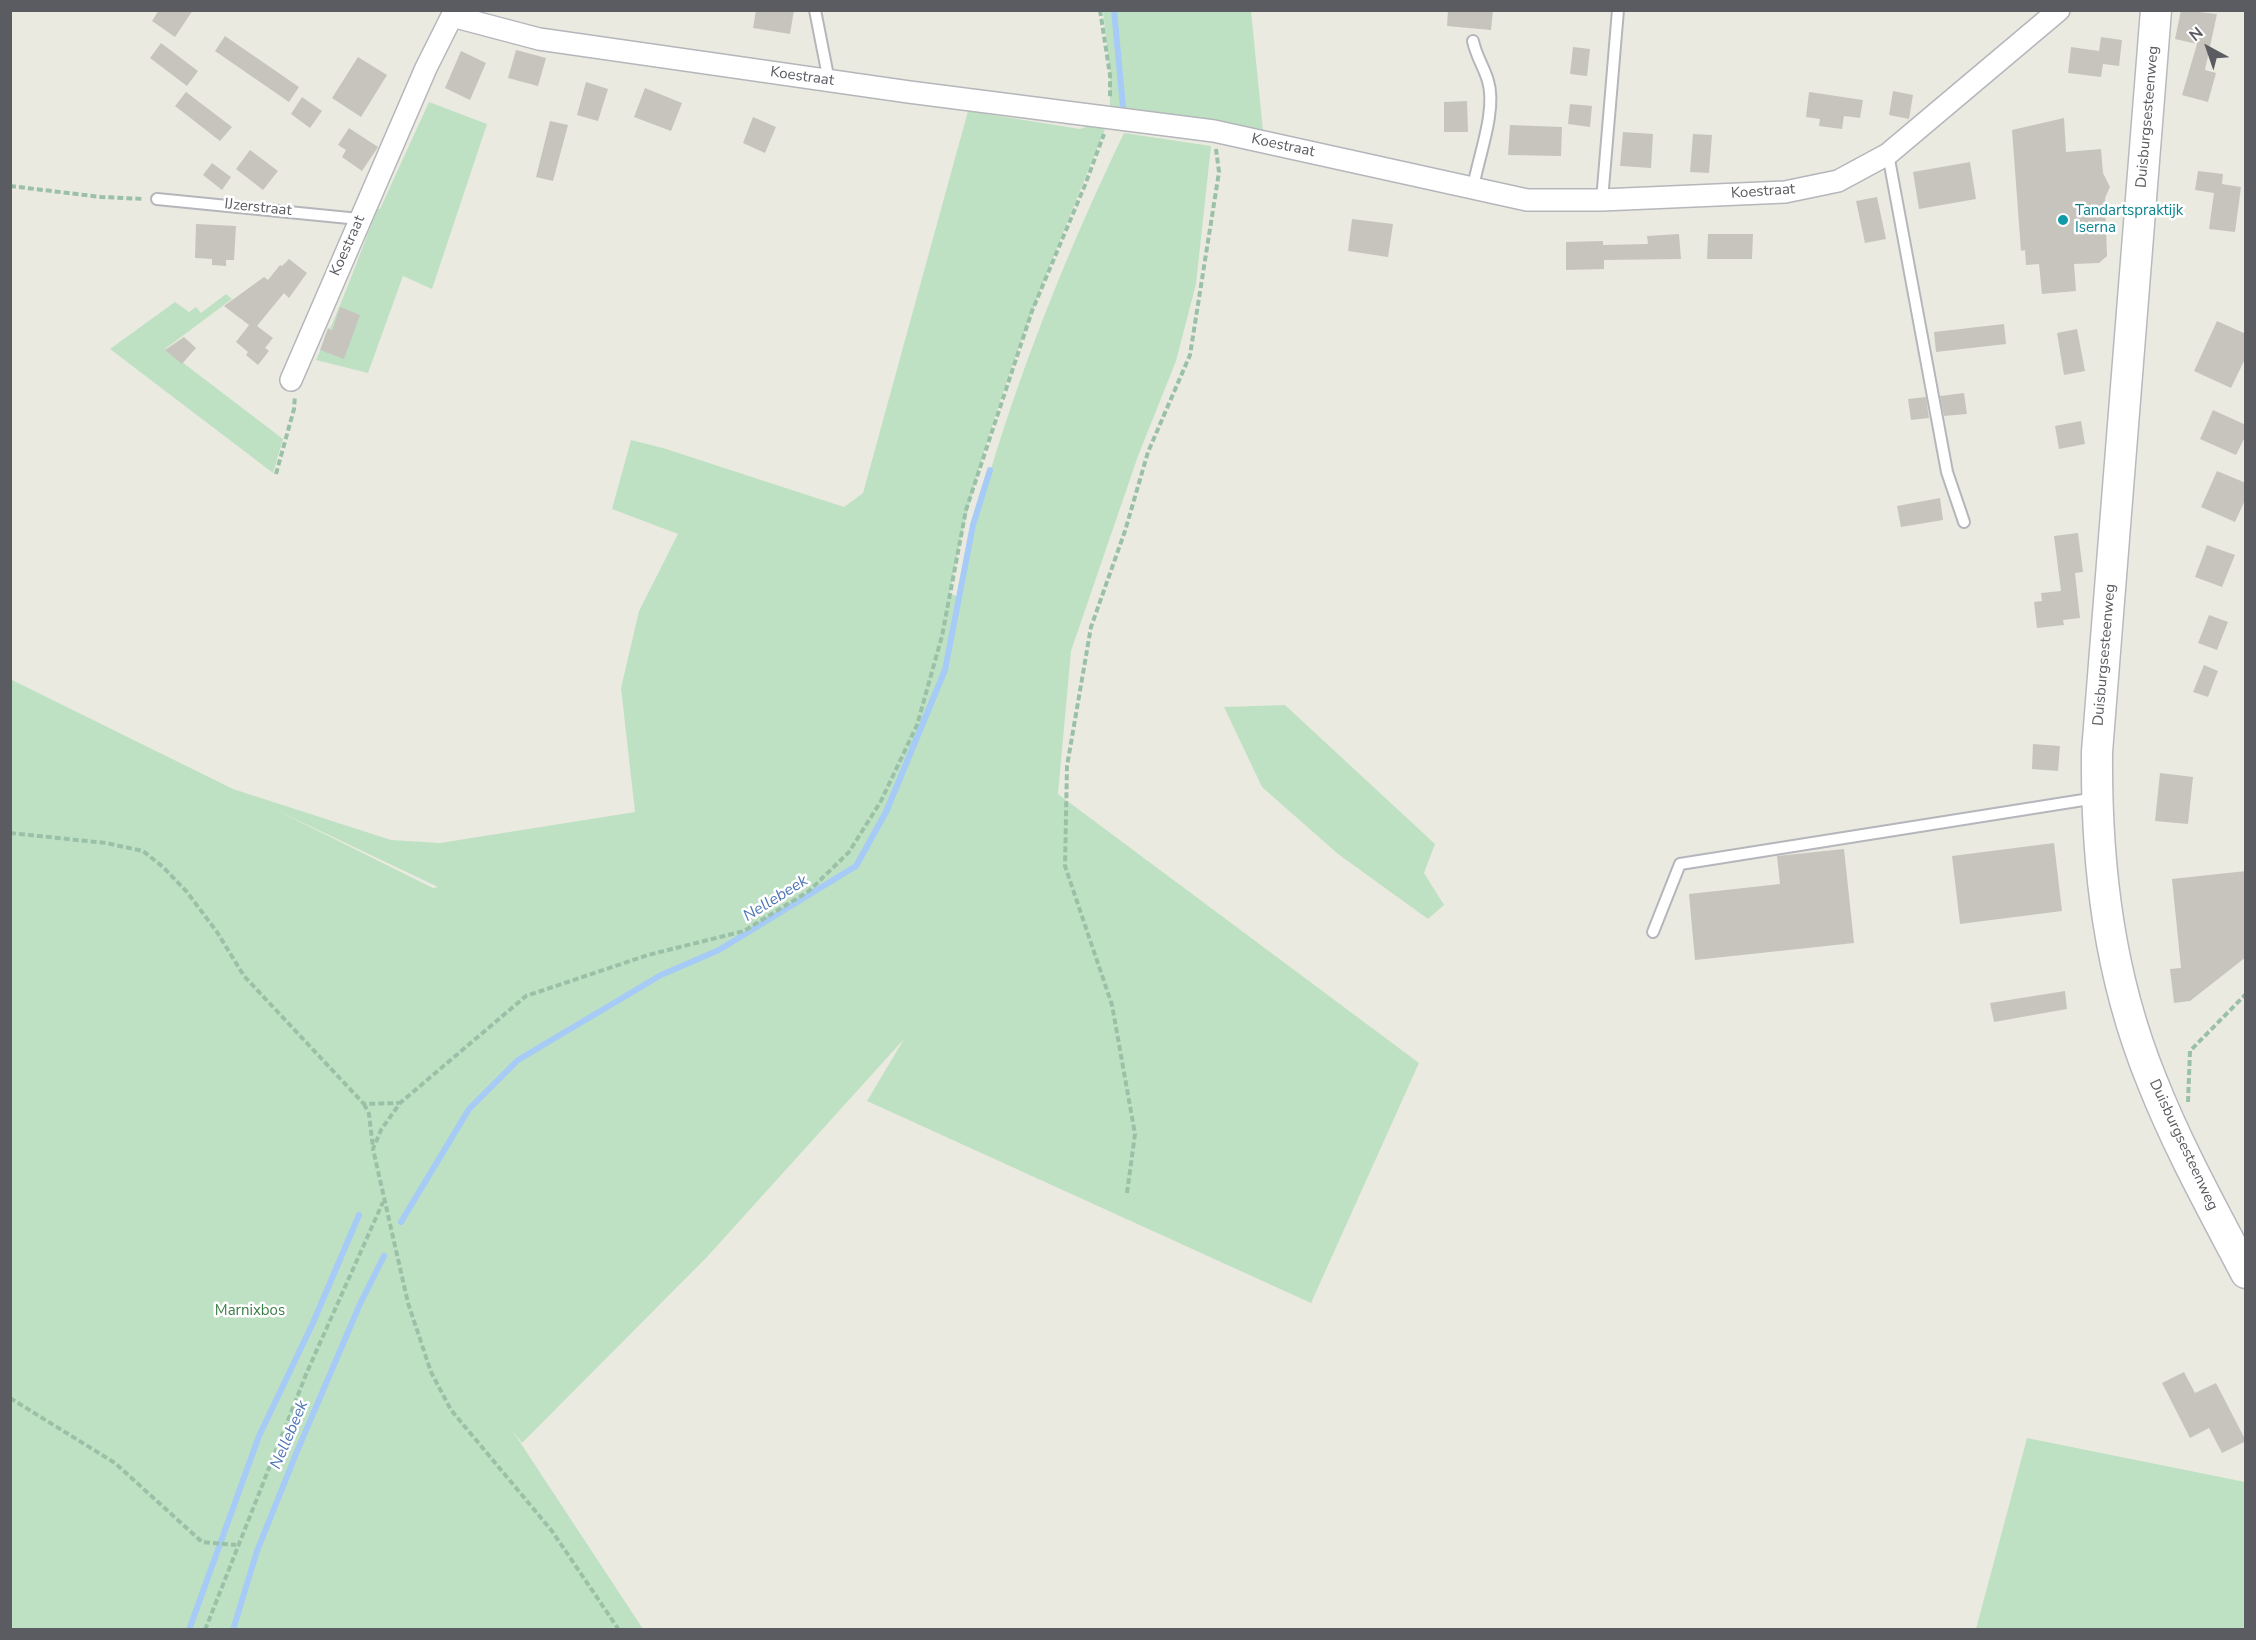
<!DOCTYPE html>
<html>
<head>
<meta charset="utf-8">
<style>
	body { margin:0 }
	#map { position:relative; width:2256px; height:1640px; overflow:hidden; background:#ebeae1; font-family:"Nunito Sans",sans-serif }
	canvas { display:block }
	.frame { position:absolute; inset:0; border:12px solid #5a5c61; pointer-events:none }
	.north { position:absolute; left:2178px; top:18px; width:60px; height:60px; -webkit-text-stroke:4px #fff; paint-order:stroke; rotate:320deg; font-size:16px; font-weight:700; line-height:24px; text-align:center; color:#5a5c61 }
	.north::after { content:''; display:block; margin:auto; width:21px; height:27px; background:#5a5c61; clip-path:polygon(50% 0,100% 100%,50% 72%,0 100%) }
</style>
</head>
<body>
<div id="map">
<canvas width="2256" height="1640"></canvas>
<div class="frame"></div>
<div class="north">N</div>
</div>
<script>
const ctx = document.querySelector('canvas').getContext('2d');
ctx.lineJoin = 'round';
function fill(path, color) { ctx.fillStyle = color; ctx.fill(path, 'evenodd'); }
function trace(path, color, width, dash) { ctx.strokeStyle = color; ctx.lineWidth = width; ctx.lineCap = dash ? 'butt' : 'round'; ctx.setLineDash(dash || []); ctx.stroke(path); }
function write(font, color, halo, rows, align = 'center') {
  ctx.font = font + ' "Nunito Sans",sans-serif'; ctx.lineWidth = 5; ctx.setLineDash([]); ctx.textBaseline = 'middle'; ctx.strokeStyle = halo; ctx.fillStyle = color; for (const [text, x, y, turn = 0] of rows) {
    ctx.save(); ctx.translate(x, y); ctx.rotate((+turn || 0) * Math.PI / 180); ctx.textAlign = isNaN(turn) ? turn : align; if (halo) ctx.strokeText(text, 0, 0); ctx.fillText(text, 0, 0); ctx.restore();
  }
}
fill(new Path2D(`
	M1103,11H1251L1263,131L1110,106V75Z
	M429,102L487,124L432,289L403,276L368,373L316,360C339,311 358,260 377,209H380Z
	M968,111L1080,129L1109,119C1047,273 979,429 950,593L958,597C969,555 978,511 991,469C1026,354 1072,241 1124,133L1211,146L1196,284L1176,361L1138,456L1071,651L1058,794L1419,1063L1311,1303L867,1101L904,1039L707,1257L522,1443L512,1430L643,1629H11L10,679L233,789L391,840L440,843L635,812L621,688L639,611L678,534L612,509L631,440L663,448L844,507L863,493ZM272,808L438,887L433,888Z
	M226,294L232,299L165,349L283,439L273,473L110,349L175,302L189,312L196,307L201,313Z
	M1285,705L1435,844L1424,873L1444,905L1428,919L1338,854L1262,787L1224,707Z
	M2027,1438L2245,1482V1629H1976Z`), '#bfe1c3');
trace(new Path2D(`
	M1114,10L1123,107
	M401,1222L469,1109L518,1060L661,975L719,950L856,866L886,812L945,670L973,525L990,470
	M189,1630L259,1436L312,1325L359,1215
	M233,1630L257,1551L298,1449L360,1304L384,1256`), '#a6cbf7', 6);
fill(new Path2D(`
	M159,10H193L175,37L152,21Z
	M756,10H794L790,34L753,28Z
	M1448,10H1493L1491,30L1447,26Z
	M2181,10L2217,14L2205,70L2216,73L2208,102L2182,95L2197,44L2175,39Z
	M225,36L299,87L289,102L215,51Z
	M2101,37L2122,40L2119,66L2103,64L2101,77L2068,73L2071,47L2099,51Z
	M161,43L198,71L187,86L150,58Z
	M1573,47L1590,49L1587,76L1570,74Z
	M516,50L546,58L538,86L508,78Z
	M461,51L486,63L470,100L445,88Z
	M358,57L387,75L361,117L332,98Z
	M586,82L608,89L598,121L577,115Z
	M645,88L682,103L671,131L634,117Z
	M1893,91L1913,95L1909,119L1889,115Z
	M186,92L232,127L220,141L175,106Z
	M1809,92L1863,100L1860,118L1844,116L1842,129L1819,126L1820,119L1806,117Z
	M302,97L322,111L310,128L291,114Z
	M1467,101L1468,132H1444V102Z
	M1570,104L1592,106L1590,127L1568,124Z
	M753,117L776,127L765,153L743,143Z
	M2064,118L2066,152L2101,149L2103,173L2110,187L2105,198L2107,256L2099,263L2074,264L2076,291L2042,294L2039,264L2026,265L2025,250L2021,251L2012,130Z
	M550,121L568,125L553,181L536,177Z
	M1510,125L1562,127L1561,156L1508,155Z
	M349,128L378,147L362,171L342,157L346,150L338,145Z
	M1623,132L1653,134L1651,168L1620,166Z
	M1693,134L1712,135L1709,173L1690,172Z
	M250,150L278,171L263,190L236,169Z
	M1970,162L1976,199L1919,209L1913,172Z
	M212,163L231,177L222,190L203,175Z
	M2198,171L2223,174L2222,184L2241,187L2235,232L2209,229L2214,193L2195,190Z
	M1877,197L1886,239L1865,243L1856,201Z
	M1352,219L1393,224L1388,257L1348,251Z
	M196,224L236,226L234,260H226V266L212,265V259L195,258Z
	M1679,234L1681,259L1604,260V269L1566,270V242L1603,241V245L1648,244L1647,236Z
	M1708,234H1753L1752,259H1707Z
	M289,259L307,273L289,298L284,293L257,326L273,338L265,348L269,351L258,365L246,355L248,352L236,342L249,325L224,306L264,277L268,280L280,265L282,266Z
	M340,307L360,315L344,359L320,350L328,328L332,331Z
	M2217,321L2246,334V357L2231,388L2194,371Z
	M2004,324L2006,344L1936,352L1934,332Z
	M2077,329L2085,371L2064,375L2057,333Z
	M184,337L196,348L182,364L165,350Z
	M1964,393L1967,414L1944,416L1940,396Z
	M1926,397L1929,418L1911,420L1908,399Z
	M2213,410L2246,425V435L2236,455L2200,439Z
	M2081,421L2085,444L2059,449L2055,426Z
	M2217,471L2246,483V498L2235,522L2201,507Z
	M1940,498L1943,520L1901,527L1897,506Z
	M2078,533L2083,572L2075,573L2080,618L2063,620L2064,625L2037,628L2034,602L2042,601L2041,593L2061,591L2054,536Z
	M2207,545L2235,555L2222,587L2195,577Z
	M2209,615L2228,622L2217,650L2198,643Z
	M2204,665L2218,671L2208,697L2193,692Z
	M2033,744L2060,746L2058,771L2032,769Z
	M2160,773L2193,777L2188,824L2155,821Z
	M2054,843L2062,911L1960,924L1952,856Z
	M1844,849L1854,943L1695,960L1689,894L1780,884L1777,856Z
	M2246,871V957L2190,1001L2174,1003L2170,969L2181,968L2172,879Z
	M2065,991L2067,1009L1994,1022L1990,1003Z
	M2184,1372L2195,1393L2216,1383L2246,1441L2222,1453L2209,1428L2190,1438L2162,1383Z`), '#c7c4be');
const lane = new Path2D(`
	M815,10L829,81
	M1888,154L1947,472L1964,522
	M1473,188C1478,157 1497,111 1488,81C1484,67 1476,56 1473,41
	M157,199L359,219
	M1602,200L1618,10
	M1653,932L1680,864L2096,798`);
const street = new Path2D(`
	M452,16L539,39L909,92L1214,131L1527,200H1602L1785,192L1838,181L1888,154L2059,10
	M291,380L426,68L455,10`);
const secondary = new Path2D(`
	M2156,10L2097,752C2096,865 2109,976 2152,1081C2178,1147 2213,1210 2246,1273`);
trace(lane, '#b4b6bb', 14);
trace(street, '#b4b6bb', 24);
trace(secondary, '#b7b9bf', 33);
trace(new Path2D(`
	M1100,10L1110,75V98
	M10,186L101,197L144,199
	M276,474L294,409L295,396
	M10,833L106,843L143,851L163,867L187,892L217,932L244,976L364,1104L399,1103
	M2188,1102L2190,1051L2246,994
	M364,1104L369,1114L373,1148
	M1127,1193L1135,1134L1112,1005L1065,866L1067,766L1091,627L1125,531L1148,452L1190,355L1219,172L1216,149
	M10,1398L115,1463L202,1542L236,1545
	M205,1630L307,1372L383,1202
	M619,1630L552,1531L451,1410L431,1372L408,1303L373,1149L381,1130L400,1103L526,996L648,955L744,931L809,891L849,852L881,801L917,725L942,636L966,510L1032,311L1085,185L1104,134`), '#9ac1a8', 4, [6, 3]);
trace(lane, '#fff', 10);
trace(street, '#fff', 21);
trace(secondary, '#fff', 30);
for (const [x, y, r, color] of [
	[2063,220,6,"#0f9aa8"]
]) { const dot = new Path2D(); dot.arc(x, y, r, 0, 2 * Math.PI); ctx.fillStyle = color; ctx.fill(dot); trace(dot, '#fff', 2); }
write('15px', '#5a5c61', '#fff', [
	["Koestraat",802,77,8],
	["Duisburgsesteenweg",2148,117,-85],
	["Koestraat",1283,146,12],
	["Koestraat",1763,192,-4],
	["IJzerstraat",258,208,6],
	["Koestraat",348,246,-66],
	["Duisburgsesteenweg",2105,655,-85],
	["Duisburgsesteenweg",2183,1145,65]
]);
write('15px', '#0d838f', '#fff', [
	["Tandartspraktijk",2075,211],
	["Iserna",2075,228]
], 'left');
write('15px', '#3b7e45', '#fff', [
	["Marnixbos",250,1311]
]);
write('italic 16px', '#4c75b7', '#fff', [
	["Nellebeek",776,899,-32],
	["Nellebeek",290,1435,-67]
]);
</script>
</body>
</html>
